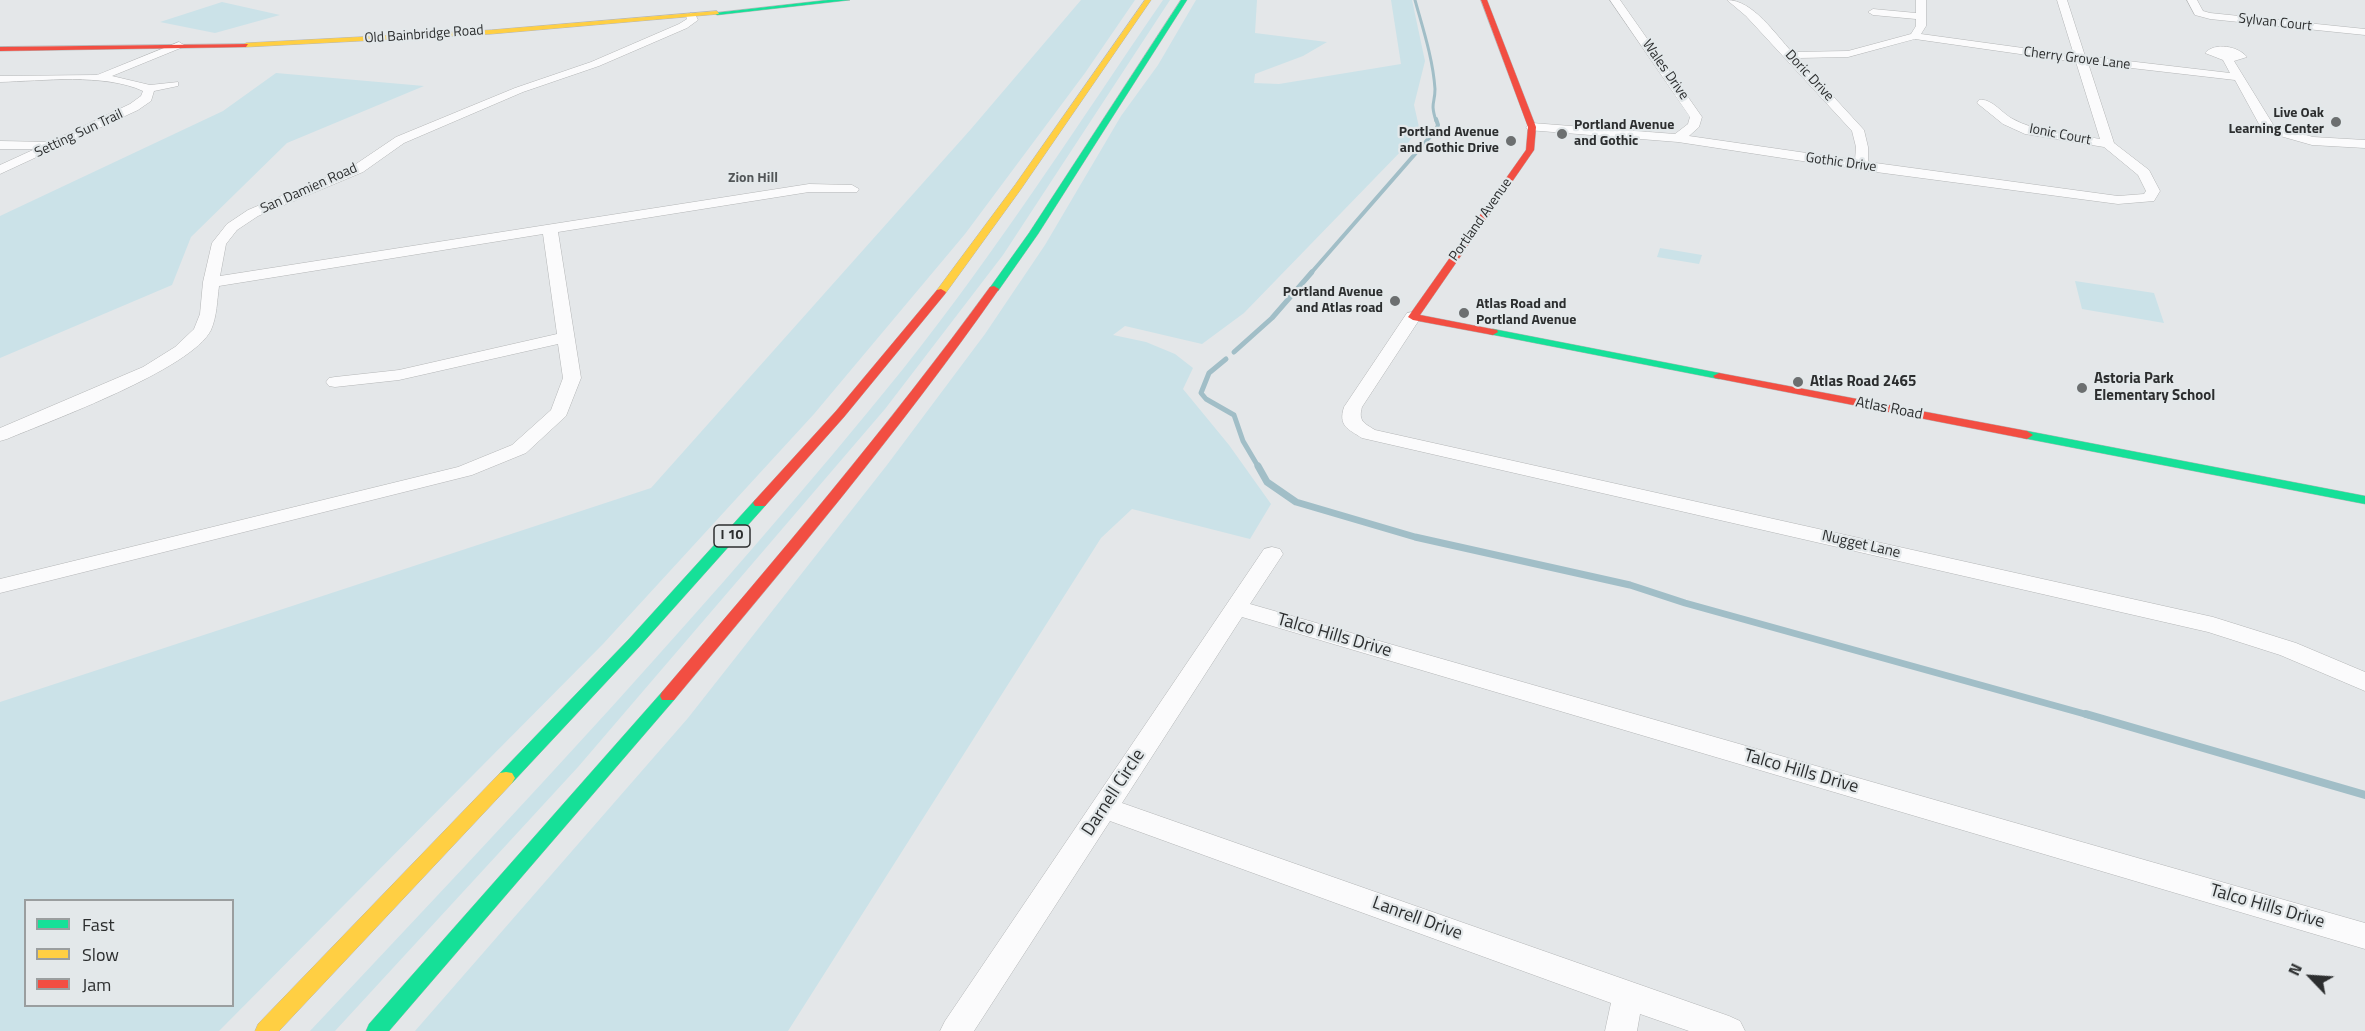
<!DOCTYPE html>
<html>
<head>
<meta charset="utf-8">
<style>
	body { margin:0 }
	#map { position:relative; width:2365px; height:1031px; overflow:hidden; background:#e4e7e9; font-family:"Titillium Web",sans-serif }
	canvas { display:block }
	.legend { position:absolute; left:24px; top:899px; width:210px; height:108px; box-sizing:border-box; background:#e3e8ea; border:2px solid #9a9e9f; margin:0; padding:8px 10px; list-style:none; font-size:18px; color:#2c2e2f }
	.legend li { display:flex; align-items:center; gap:12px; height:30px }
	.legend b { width:30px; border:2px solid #9a9e9f }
	.north { position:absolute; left:2281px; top:947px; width:60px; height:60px; -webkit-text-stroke:4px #e3e8ea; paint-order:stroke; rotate:295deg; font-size:16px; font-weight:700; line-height:24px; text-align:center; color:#2c2e2f }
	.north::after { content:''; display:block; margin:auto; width:21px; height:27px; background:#2c2e2f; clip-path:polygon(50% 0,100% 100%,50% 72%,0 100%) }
</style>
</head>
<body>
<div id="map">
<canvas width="2365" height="1031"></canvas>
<ul class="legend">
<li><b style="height:8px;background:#16e098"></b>Fast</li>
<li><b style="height:8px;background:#ffcf43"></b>Slow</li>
<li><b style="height:8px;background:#f24e42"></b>Jam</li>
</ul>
<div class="north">N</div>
</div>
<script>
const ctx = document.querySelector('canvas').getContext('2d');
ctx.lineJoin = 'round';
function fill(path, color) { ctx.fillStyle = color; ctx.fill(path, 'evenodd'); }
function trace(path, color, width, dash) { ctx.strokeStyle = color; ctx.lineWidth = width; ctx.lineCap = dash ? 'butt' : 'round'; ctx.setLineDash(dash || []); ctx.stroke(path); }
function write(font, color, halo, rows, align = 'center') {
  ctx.font = font + ' "Titillium Web",sans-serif'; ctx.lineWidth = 4.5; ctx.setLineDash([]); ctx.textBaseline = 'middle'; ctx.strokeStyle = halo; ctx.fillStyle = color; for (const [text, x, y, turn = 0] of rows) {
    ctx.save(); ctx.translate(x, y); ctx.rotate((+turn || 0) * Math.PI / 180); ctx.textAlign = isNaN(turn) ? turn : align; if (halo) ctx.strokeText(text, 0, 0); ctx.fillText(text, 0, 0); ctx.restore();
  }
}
fill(new Path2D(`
	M1081,0H1135L1085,73L965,234L814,414L603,644L219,1031H0V702L651,488L971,129ZM26,900H232V1006H26Z
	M1163,0H1170L1003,255L885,409L578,767L335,1031H310C513,816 717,599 903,369C997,251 1078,124 1163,0Z
	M1196,0H1257L1255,33L1327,42L1303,56L1255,74L1254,83L1279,84L1401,64L1391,0H1412L1425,61L1414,105L1419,127L1406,146L1244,313L1202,344L1125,326L1113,335L1146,342L1175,354L1193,368L1183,389L1229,445L1271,504L1250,539L1132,509L1101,538L788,1031H415L688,718L887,465L985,334L1018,285L1045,245L1121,116L1158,65Z
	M222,2L280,15L215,33L160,22Z
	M276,73L424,86L287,143L191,237L172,285L0,358V216L223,111Z
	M1660,248L1702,255L1699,264L1657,257Z
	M2075,281L2154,293L2164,323L2082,309Z`), '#cbe2e8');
trace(new Path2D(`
	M1415,0C1423,29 1433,59 1435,89C1435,104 1430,102 1436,121`), '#a1bec7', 3);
trace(new Path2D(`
	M1311,273L1436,130L1438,125L1436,119`), '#a1bec7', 4);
trace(new Path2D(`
	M1234,352L1272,318L1312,272
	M1226,359L1209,373L1201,393L1206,399L1234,415L1243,441L1259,468`), '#a1bec7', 5);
trace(new Path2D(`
	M1258,466L1267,482L1296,502L1415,537L1630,585L1685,603L2092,716`), '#a1bec7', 7);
trace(new Path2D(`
	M2086,714L2365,795`), '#a1bec7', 8);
const street = new Path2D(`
	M1610,0H1620L1702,117L1699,127L1689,136L1855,160L1856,147L1852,131L1746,16L1727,0C1753,0 1775,34 1792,52L1848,51L1911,34L1916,26V19L1873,15L1868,12L1873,9L1916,13V0H1926V26L1921,34L2074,55L2057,0H2067L2085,56L2230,73L2223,60L2205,53C2215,42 2238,46 2247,57L2234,61L2274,126L2313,137L2365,140V148L2312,145L2266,132L2259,124L2235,80L2088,63L2114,143L2149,170L2160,191L2154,201L2118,204L1861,170L1678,142L1528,130L1526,127L1532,123L1675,134L1688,124L1690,117ZM1915,39L2076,62L2100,139C2071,134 2037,133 2011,118C2001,112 1991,98 1979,100L1977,103L2003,124L2025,134L2104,147L2138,175L2146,191L2144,194L2118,196L1868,162V147L1864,130L1798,58L1848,57Z
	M2187,0H2197L2203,11L2210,13L2365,29V35L2210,19L2195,15Z
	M691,13L695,14L698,20L687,28L599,66L523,92L404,143L363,172L258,216L237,230L226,244L220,276L809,184L852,185L859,189L857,192H809L558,232L581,378L566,416L526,453L472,475L0,593V579L458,467L512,445L551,410L563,378L558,344L399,380L335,387L329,386L326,382L329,378L335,377L399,370L557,334L543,234L219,286C217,301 217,316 211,330C192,369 50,421 7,439L0,441V428L143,367L175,347L194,329L200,314L203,282L212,243L227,224L248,210L353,166L396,137L515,88L591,62L679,24L687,19L686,16Z
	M179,42L184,45L183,47L112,76L150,85L178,82V86L154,91L151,101L138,110L0,174V165L35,149H0V141L50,142L130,104L141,96L143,91C104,73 42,81 0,82V76L97,75Z
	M1413,312L1421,317L1362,407C1358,421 1364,423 1375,430L2213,617L2296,643L2365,672V691L2280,655L2208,632L1362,438C1348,429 1338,426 1344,407L1407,313Z
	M1272,547L1280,549L1283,554L1250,604L2365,923V949L1242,617L1122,803L1729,1016L1740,1021L1745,1031H1689L1640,1014L1637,1031H1605L1611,1003L1110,821L974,1031H940L945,1021L1264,549Z`);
const fast = new Path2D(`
	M828,0H850L717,15L714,13Z
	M1181,0H1187L1038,234L998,291H990L989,289L1029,233Z
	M1493,329L1719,373L1725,376L1719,379L1489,334L1488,332Z
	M2027,431L2365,496V504L2023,438L2021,435L2023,432Z
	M760,499L765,500L767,503L765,506L639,647L512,783L506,784L500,783L497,778L500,773L629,639L755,500Z
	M668,690L674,692L676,696L674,700L389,1031H366L369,1024L662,692Z`);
const slow = new Path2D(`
	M1145,0H1151L1021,189L945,294H937V290L1015,185Z
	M717,11L719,14L491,34L246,47L243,45L246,43L491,30Z
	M506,772L512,773L515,778L512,783L279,1031H255L258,1024L500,773Z`);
const jam = new Path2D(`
	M1481,0H1487L1536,127L1534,150L1420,315L1497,330L1498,332L1493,335L1413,320L1408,317L1526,150L1528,127Z
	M248,44L246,47L0,51V47Z
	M994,286L999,289C899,432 786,566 674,700H662L660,696L662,692C775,560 888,427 990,287Z
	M941,289L946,292L945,294L844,417L765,506H755L753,503L755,500L836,411L937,290Z
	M1719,373L2027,431L2033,435L2027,439L1715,378L1713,376Z`);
trace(street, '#b4b6b7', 1);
trace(fast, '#b4b6b7', 1);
trace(slow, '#b4b6b7', 1);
trace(jam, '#b4b6b7', 1);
fill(street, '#fbfbfc');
fill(fast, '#16e098');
fill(slow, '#ffcf43');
fill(jam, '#f24e42');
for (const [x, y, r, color] of [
	[2336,122,6,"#6c6f70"],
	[1562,134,6,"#6c6f70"],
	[1511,141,6,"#6c6f70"],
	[1395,301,6,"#6c6f70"],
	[1464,313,6,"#6c6f70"],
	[1798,382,6,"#6c6f70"],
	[2082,388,6,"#6c6f70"]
]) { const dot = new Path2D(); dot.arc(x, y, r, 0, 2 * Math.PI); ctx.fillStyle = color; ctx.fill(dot); trace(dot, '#e3e8ea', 2); }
write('14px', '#2c2e2f', '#e3e8ea', [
	["Sylvan Court",2275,23,6],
	["Old Bainbridge Road",424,35,-4],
	["Cherry Grove Lane",2077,59,7],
	["Wales Drive",1665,70,55],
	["Doric Drive",1809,76,47],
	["Setting Sun Trail",79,134,-25],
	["Ionic Court",2060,135,11],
	["Gothic Drive",1841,163,8],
	["San Damien Road",309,189,-24],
	["Portland Avenue",1481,220,-55]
]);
write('bold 14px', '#2c2e2f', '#e3e8ea', [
	["Live Oak",2324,114],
	["Learning Center",2324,130],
	["Portland Avenue",1574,126,"left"],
	["and Gothic",1574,142,"left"],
	["Portland Avenue",1499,133],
	["and Gothic Drive",1499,149],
	["Portland Avenue",1383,293],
	["and Atlas road",1383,309],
	["Atlas Road and",1476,305,"left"],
	["Portland Avenue",1476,321,"left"]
], 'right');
write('bold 14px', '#525658', '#e3e8ea', [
	["Zion Hill",753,179]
]);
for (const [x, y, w] of [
	[732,536,36]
]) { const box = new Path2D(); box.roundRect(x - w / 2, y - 11, w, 22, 4.5); ctx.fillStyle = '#e3e8ea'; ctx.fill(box); trace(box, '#2c2e2f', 1.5); }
write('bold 14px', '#2c2e2f', null, [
	["I 10",732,536]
]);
write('bold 15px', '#2c2e2f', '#e3e8ea', [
	["Astoria Park",2094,379],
	["Elementary School",2094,396],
	["Atlas Road 2465",1810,382]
], 'left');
write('15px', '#2c2e2f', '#e3e8ea', [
	["Atlas Road",1889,409,11],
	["Nugget Lane",1861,545,13]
]);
write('18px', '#2c2e2f', '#e3e8ea', [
	["Talco Hills Drive",1334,636,16],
	["Talco Hills Drive",1801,772,16],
	["Darnell Circle",1114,793,-57],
	["Talco Hills Drive",2267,907,16],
	["Lanrell Drive",1417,919,20]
]);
</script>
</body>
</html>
